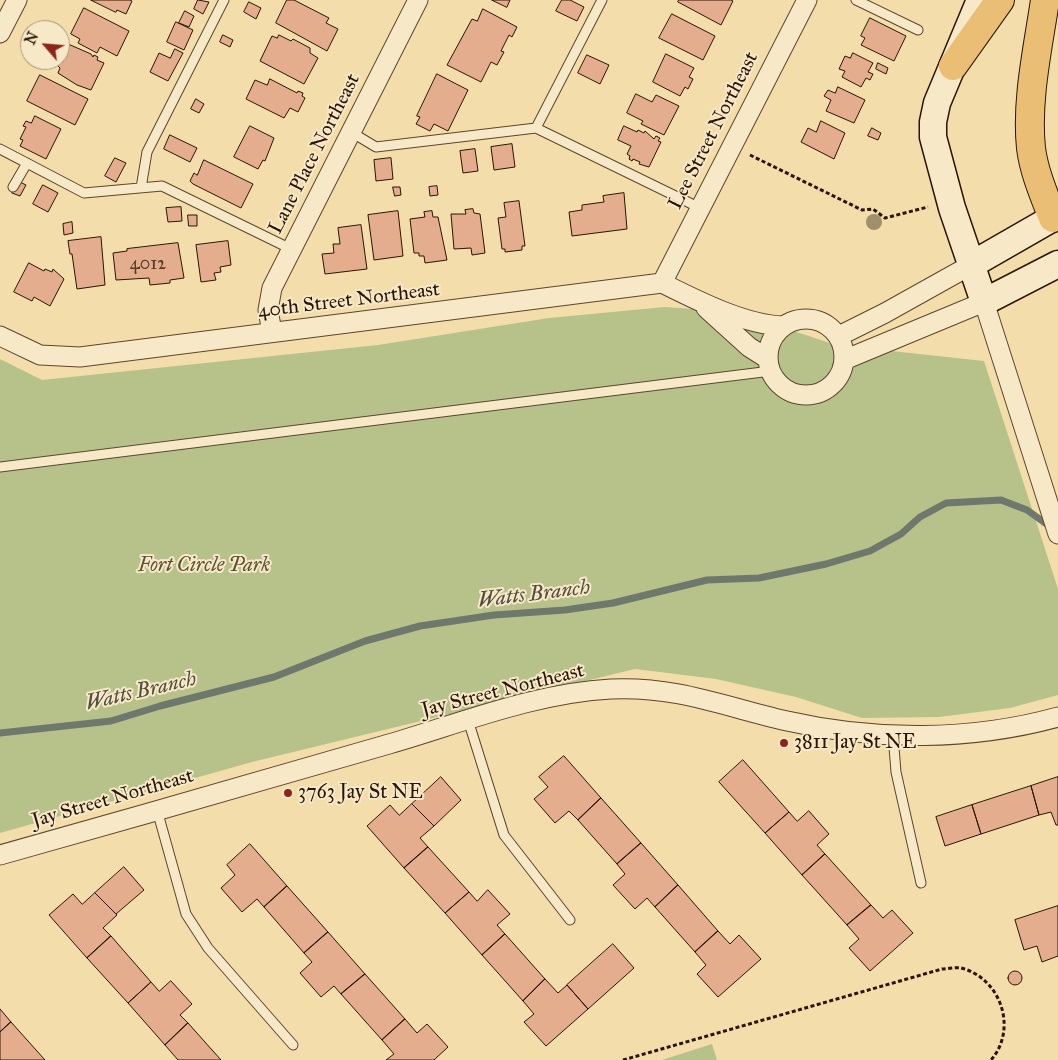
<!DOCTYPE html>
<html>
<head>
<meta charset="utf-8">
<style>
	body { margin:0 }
	#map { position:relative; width:1058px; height:1060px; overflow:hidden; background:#f3ddaa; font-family:"IM FELL Great Primer",serif }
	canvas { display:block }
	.north { position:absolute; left:20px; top:20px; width:50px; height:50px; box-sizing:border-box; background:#f7e9c8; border:1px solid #a5947a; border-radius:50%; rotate:297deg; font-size:14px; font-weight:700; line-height:20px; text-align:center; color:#2a1405 }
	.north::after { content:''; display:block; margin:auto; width:18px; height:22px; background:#8f2418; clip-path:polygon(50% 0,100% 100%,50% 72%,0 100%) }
</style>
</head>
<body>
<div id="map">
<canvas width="1058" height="1060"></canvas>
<div class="north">N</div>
</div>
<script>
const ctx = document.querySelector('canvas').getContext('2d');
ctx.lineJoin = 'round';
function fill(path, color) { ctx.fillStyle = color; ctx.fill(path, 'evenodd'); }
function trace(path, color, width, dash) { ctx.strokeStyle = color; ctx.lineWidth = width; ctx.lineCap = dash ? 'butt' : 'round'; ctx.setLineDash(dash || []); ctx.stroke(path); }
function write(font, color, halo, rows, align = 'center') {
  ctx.font = font + ' "IM FELL Great Primer",serif'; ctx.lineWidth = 4; ctx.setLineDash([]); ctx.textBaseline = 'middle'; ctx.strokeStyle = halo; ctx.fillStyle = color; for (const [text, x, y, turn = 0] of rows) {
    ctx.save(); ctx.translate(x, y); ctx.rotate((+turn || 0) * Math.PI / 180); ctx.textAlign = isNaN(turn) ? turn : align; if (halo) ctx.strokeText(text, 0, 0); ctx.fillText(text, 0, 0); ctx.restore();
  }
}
fill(new Path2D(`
	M665,307L736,312L836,345L984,361L1058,589V695L1010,708L939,717L862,718L796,697L716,679L635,669L252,762L0,833V359L42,380L378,345L549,318Z
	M712,1044L717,1060H662Z`), '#b7c28b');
trace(new Path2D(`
	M0,733L111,721L160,706L274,677L365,641L420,626L494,615L565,610L613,603L707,580L759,578L826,564L870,551L901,534L920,517L946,503L1001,500L1027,510L1052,528`), '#6f786c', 7);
const building = new Path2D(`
	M91,0H130L132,1L126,14L117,10L116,12Z
	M198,0L209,2L203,14L194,9Z
	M287,0H294L329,18L326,23L338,29L327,51L276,23Z
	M492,0H510L507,7Z
	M562,0H570L584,7L577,21L556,11Z
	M679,0H731L733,1L721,25L678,2Z
	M249,2L261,8L256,19L244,12Z
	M84,8L129,31L117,56L100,47L97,53L78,43L80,39L71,34Z
	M483,9L517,27L512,37L509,35L501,51L504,52L497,65L491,62L481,82L447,65L472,19L477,21Z
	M185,11L194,16L189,27L179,23Z
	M672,14L715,36L703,60L659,38Z
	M870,18L906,36L894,61L861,45L865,38L861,36Z
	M176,22L193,30L184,50L167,42Z
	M223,35L233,40L230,47L220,42Z
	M279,35L291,41L293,39L310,48V53L318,58L304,84L260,61L272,36L277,38Z
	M68,44L91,54L93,57L94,55L98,57L97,60L104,63L91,90L77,85L58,73L60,68L54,62L60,60Z
	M175,49L183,53L168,81L150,72L159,53L170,58Z
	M853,53L873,63L868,72L873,74L870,80L866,78L861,87L842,77L845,71L839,69L845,56L850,58Z
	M666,54L694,68L689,77L693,79L688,89L685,87L680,96L653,82Z
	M587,55L609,65L600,84L578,73Z
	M878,63L888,68L886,74L876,69Z
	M437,74L468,90L448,131L434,124L430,131L416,124L420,117L417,116Z
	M40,75L88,99L75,125L27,101Z
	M270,79L297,93L298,91L303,93L302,96L305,98L298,112L290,108L284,118L246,99L255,80L267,85Z
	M838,87L865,100L854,123L826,111L831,100L824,96L828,90L835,93Z
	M636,94L652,102L656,95L679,106L664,135L641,124L643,121L627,113Z
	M196,99L204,104L199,113L191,109Z
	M35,116L61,129L46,159L20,146L23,140L20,139L26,127L23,126L26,121L31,123Z
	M821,121L845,133L834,159L801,142L808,128L816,132Z
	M250,126L274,138L265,161L263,160L258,169L234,157Z
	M624,126L637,132L638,130L644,133L645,131L654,139L656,136L660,138L658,141L661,142L649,167L639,164L640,162L633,159L632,161L629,159L630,156L627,154L631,146L618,140Z
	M872,128L881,133L878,140L868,136Z
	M170,135L197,148L190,162L164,149Z
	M512,144L515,167L494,170L491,147Z
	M475,149L478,171L463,173L460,151Z
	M115,158L126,163L116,182L105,176Z
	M391,158L393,179L376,181L374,160Z
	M204,160L253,184L241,208L193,184L190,181L194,173L197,175Z
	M18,181L26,185L20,196L12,193Z
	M43,185L58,193L48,212L33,204Z
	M437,186L438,195L430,196L429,187Z
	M393,187H400L401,195L395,196Z
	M624,193L627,229L572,236L569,212L582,210V205L604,202L603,196Z
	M519,201L525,246H522V250L505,252V249H502L498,218L506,217L504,203Z
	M181,207L182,221L168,222L166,208Z
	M473,209L474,213L480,214L485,253L472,255L471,248L454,249L451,214H466L465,210Z
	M398,211L403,256L374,260L368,215Z
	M432,211L433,217H438L447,260L425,263L424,256H419V253H414L410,219L425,217L424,212Z
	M188,215H197V226H189Z
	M72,222L73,233L64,235L63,224Z
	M361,225L367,269L325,274L322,254L334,253L333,244H340L338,228Z
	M101,237L105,285L77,289L72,254H70L68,241Z
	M228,241L231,265L220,267L221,272L214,273L216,280L201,282L196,245Z
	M178,243L184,278L170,280V283L150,285L149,278L116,280L113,253L127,251V249Z
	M29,263L44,271L45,269L52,272L53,269L64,279L50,306L34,297L32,301L14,292Z
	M564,756L601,798L578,820L569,811L555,823L534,799L548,787L539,777Z
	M743,760L789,812L765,833L719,782Z
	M441,777L461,800L434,826L412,804Z
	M1058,777V825H1056L1051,812L1039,815L1031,786Z
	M1031,786L1039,815L981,834L972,805Z
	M601,798L641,843L617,864L578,820Z
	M412,804L434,826L420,838L428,847L404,868L367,826L390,805L399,815Z
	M972,805L981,834L945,846L936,817Z
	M809,811L829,834L817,845L825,854L802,875L765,833L789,812L797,821Z
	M641,843L678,885L655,907L647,898L635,909L613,885L625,874L617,864Z
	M250,844L287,886L264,907L257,899L242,912L221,888L235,875L227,865Z
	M428,847L469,892L445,913L404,868Z
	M825,854L871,905L847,925L802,875Z
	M124,867L144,890L116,914L95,893Z
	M678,885L718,931L695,952L655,907Z
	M287,886L328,932L304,953L264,907Z
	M488,890L510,914L497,925L505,934L482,955L445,913L469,892L477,901Z
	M95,893L117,915L103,928L111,936L87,958L49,915L73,894L82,904Z
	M871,905L883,918L892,910L913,933L870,971L849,948L859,939L847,925Z
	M1058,906V956L1042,962L1037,946L1024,950L1015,920Z
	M718,931L730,944L739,935L761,959L718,997L697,974L706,965L695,952Z
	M328,932L365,974L341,994L334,986L321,997L300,973L312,962L304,953Z
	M505,934L545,979L523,1001L482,955Z
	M111,936L151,982L128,1003L87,958Z
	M613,944L634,968L588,1009L567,985Z
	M1008 978a7 7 0 1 1 14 0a7 7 0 1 1-14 0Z
	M365,974L405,1019L382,1040L341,994Z
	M545,979L558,993L567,985L588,1009L546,1046L524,1022L534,1014L523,1001Z
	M171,981L192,1004L180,1015L188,1023L165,1045L128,1003L151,982L159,991Z
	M0,1009L11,1022L0,1032Z
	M405,1019L417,1033L427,1024L448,1047L434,1060H386L394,1054L382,1040Z
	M11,1022L45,1060H0V1032Z
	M188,1023L221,1060H178L165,1045Z`);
fill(building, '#e4ad8e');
trace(building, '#2a1405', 1);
const service = new Path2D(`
	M856,0L918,30
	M536,128L602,0
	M351,132L376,147L536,128L700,208
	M0,149L84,193L162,186L291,249
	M13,187L27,163
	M141,188L147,152L224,0
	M0,467L771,371
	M468,720L504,835L570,920
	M893,735L896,772L921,883
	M157,810L186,914L208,948L293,1045`);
const minor = new Path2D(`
	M0,33L17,0
	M662,283L807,0
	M706,308L749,347L768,359
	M768 357a38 38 0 1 1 76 0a38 38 0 1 1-76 0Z
	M272,332L268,310L272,288L418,0
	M0,336L40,355L80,357L662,283C696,300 745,325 783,326
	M839,336L885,313L971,265
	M844,360L984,302L1058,534
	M0,855C130,819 259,781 389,744C461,723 535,693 611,689C678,686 725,707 787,721C875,741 971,741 1058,717`);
const secondary = new Path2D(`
	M980,0L937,103L933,122V137L952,208L984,302L1058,264
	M971,265L1058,215`);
const motorway = new Path2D(`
	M1045,0C1038,48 1026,100 1031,148C1034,172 1044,195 1053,218
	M953,66L1000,0`);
trace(service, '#5c462e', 11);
trace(minor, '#5c462e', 21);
trace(secondary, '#2a1405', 29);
trace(motorway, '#2a1405', 30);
trace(new Path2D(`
	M750,155L862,210L873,209L885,218L928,207
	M623,1060L942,969C948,969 956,967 961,968C1001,978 1018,1029 991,1060`), '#2a1405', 3, [4, 2.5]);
trace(service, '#f7e9c8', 9);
trace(minor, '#f7e9c8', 19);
trace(secondary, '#f7e9c8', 26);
trace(motorway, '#eabe75', 28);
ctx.fillStyle = '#9f9069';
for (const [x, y] of [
	[874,222]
]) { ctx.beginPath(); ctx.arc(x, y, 8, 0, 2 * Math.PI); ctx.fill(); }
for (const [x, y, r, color] of [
	[784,743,5,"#8f2418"],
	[288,793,5,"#8f2418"]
]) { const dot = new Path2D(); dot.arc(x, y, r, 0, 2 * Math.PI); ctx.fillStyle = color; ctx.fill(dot); trace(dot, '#f7e9c8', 2); }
write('18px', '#583a27', null, [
	["4012",148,265]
]);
write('20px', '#2a1405', '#f7e9c8', [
	["Lee Street Northeast",714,131,-63],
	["Lane Place Northeast",315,154,-63],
	["40th Street Northeast",349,301,-7],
	["Jay Street Northeast",503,691,-14],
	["Jay Street Northeast",113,799,-16]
]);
write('italic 20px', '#5b5134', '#f7e9c8', [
	["Fort Circle Park",204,566]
]);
write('20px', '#2a1405', '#f7e9c8', [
	["3811 Jay St NE",794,743],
	["3763 Jay St NE",298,793]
], 'left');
write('italic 21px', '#524e41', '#f7e9c8', [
	["Watts Branch",534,595,-7],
	["Watts Branch",141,692,-13]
]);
</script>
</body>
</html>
